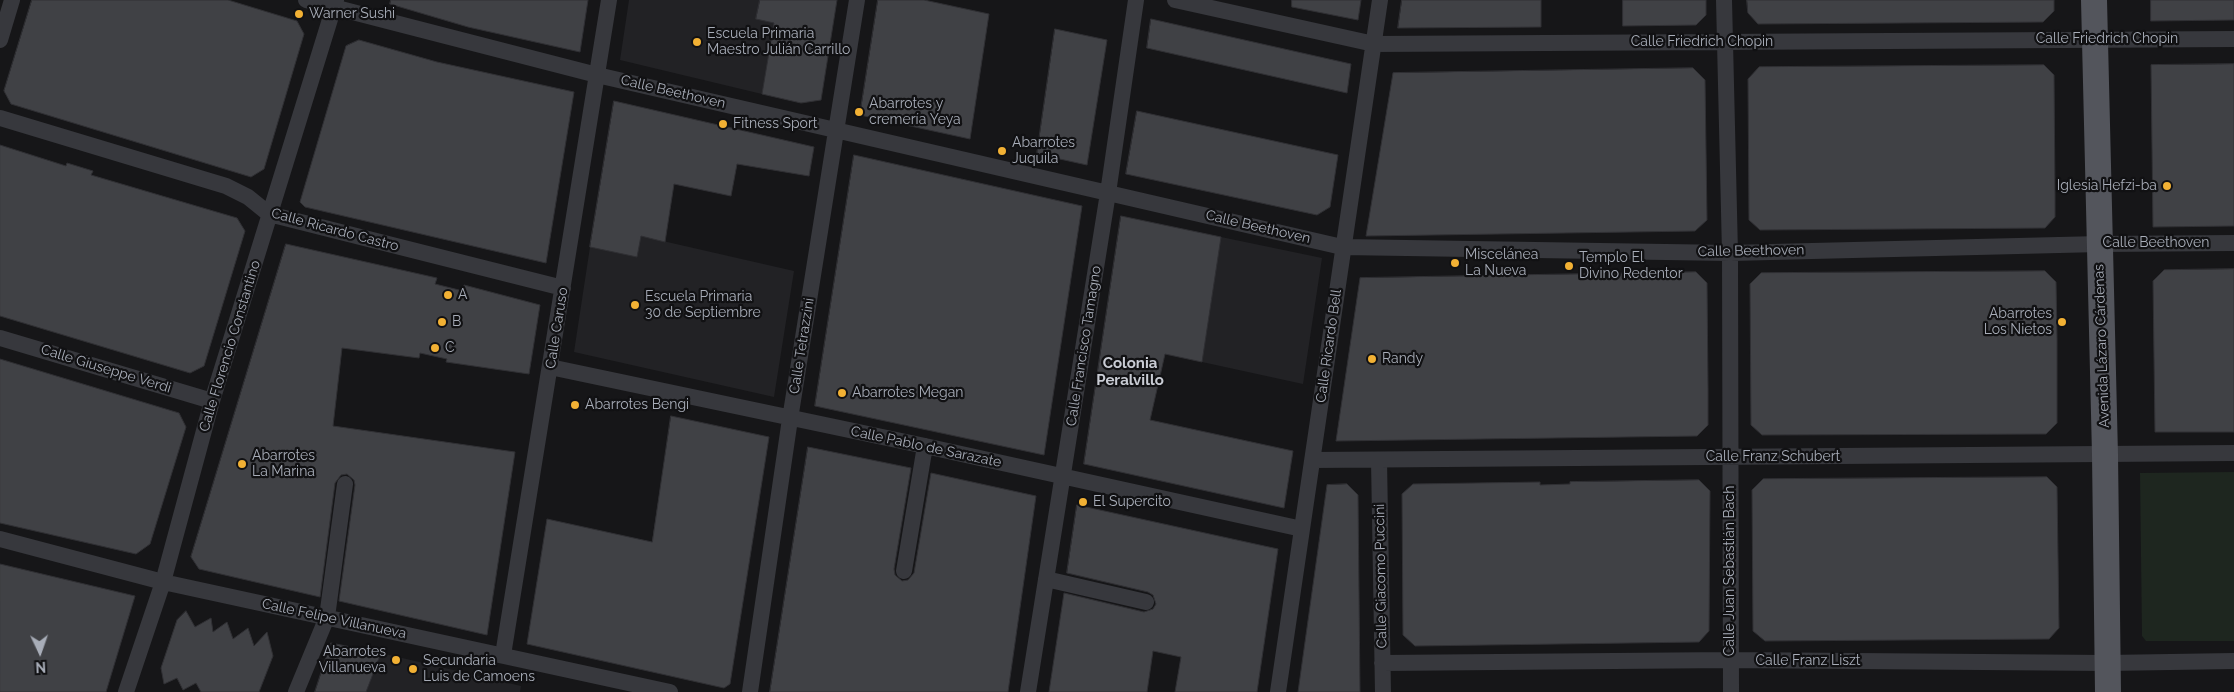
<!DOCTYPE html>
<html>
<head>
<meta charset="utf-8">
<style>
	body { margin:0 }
	#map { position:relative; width:2234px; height:692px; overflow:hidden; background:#161618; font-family:Raleway,sans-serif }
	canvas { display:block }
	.north { position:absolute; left:15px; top:627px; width:50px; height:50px; -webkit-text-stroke:4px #111113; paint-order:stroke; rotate:177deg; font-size:14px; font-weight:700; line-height:20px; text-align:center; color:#a8adb8 }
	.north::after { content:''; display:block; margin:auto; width:18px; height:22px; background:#a8adb8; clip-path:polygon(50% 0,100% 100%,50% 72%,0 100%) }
</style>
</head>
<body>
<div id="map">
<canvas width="2234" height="692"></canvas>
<div class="north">N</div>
</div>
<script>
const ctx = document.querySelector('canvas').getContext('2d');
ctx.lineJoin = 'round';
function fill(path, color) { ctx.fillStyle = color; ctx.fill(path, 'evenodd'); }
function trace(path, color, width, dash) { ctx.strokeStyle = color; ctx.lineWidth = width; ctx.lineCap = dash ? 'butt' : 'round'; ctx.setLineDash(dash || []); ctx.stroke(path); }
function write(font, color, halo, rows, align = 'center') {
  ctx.font = font + ' Raleway,sans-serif'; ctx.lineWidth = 4.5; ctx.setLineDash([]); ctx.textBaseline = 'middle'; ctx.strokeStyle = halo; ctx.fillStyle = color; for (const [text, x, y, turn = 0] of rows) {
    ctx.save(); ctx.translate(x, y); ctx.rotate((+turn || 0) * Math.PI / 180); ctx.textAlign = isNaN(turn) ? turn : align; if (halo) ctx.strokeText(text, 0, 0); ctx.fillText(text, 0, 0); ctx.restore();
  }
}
fill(new Path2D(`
	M629,0H760L757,19L774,23L762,94L620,60Z
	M641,236L794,271L774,397L574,352L590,247L637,257Z
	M1221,237L1322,258L1303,384L1202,362Z
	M381,653L521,686L520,692H366Z`), '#222225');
fill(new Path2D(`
	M2234,472V641H2146L2142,636L2140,473Z`), '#1e261f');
const building = new Path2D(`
	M32,0H228L297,21L304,34L264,169L251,177L11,104L4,91Z
	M391,0H588L580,52L468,27L390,4Z
	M760,0H837L821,100L801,103L762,94L774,23L756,19Z
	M878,0H924L989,14L970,139L860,115Z
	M1292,0H1361L1358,20L1292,7Z
	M1402,0H1541V27L1398,28Z
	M1623,0H1706V15L1696,25L1623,26Z
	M1747,0H2054V11L2043,22L1758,24L1748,13Z
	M2151,0H2234V20L2151,21Z
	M1151,19L1351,64L1347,93L1147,48Z
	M1055,29L1107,40L1087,165L1037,154Z
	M359,40L437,62L574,92L546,263L305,207L300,202L346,46Z
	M2234,64V226L2153,227L2151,65Z
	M2044,65L2054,75L2055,194V217L2045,228L1760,230L1749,220L1748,79L1759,67Z
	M1693,68L1705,80L1707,220L1695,231L1366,236L1393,73Z
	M614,101L814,147L809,176L737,164L731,196L674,184L665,242L641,236L637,257L590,247Z
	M1137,111L1338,155L1330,207L1317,215L1126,174Z
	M0,145L66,166L67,163L93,171L91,175L237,218L245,231L204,366L190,373L0,316Z
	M854,155L1082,206L1044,455L815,406Z
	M1121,216L1221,237L1202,362L1165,354L1150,420L1293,451L1284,508L1084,464Z
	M286,244L437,278L435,284L463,291L464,285L540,305L529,374L446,362L447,359L420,353L419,358L342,348L333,426L515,452L487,635L339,601L355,485L354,480L347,474L341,475L335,483L320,597L199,569L191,557Z
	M2234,269V432H2155L2153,281L2164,270Z
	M2045,271L2056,282L2057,338V423L2046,434L1762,435L1751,425L1750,284L1761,273Z
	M1696,272L1707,283L1708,388V425L1697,436L1336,441L1360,278Z
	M0,359L179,413L186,427L150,544L136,554L0,523Z
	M671,416L769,437L730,684L724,688L527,644L547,519L652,542Z
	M808,447L911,468L894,569L895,575L902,581L908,580L914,573L931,473L1036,496L1008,692H770Z
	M2047,477L2057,487L2059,628L2049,639L1765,641L1753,631L1752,490L1763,479Z
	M1699,480L1710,491L1709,631L1699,642L1415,646L1403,635L1402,494L1413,484L1540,482V485L1570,484V482Z
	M1347,484L1358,495L1360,692H1298L1327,485Z
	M1077,505L1278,549L1257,692H1175L1181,657L1153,651L1147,692H1049L1064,593L1144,612L1153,609L1156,604L1153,595L1148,592L1067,573Z
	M0,564L135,596L106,692H0Z
	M186,611L195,627L211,618L213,632L227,622L233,639L248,628L254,646L267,632L273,656L259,692H201L196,683L183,690L177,678L164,684L161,668L177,620Z
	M331,643L381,653L366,692H315Z`);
fill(building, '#404145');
trace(building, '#303034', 1);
trace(new Path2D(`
	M306,0L597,75L1342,247L1730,253L2100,244L2234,243
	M1175,0L1374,44L2234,39
	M1724,0L1730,253L1731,692
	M0,40L12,0
	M0,118L226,186L248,197L269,214L563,288
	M0,338L212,401
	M550,367L925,446L1302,529
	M1313,460L2234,453
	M1379,460L1383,692
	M0,539L163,582L670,692
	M904,571L925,446
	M1046,579L1146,602
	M503,655L609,0
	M1382,663L1730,660L2107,663L2234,661
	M126,692L163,582L212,401L336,0
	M296,692L327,617L345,484
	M750,692L790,419L857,0
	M1028,692L1108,193L1136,0
	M1278,692L1380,0`), '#37383d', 16);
trace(new Path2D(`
	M2094,0L2105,455L2108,692`), '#53555c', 26);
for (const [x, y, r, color] of [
	[299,14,5,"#f2b134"],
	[697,42,5,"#f2b134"],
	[859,112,5,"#f2b134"],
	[723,124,5,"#f2b134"],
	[1002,151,5,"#f2b134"],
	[2167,186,5,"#f2b134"],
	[1455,263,5,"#f2b134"],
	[1569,266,5,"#f2b134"],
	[448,295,5,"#f2b134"],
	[635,305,5,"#f2b134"],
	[442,322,5,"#f2b134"],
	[2062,322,5,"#f2b134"],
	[435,348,5,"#f2b134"],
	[1372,359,5,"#f2b134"],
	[842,393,5,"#f2b134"],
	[575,405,5,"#f2b134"],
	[242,464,5,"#f2b134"],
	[1083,502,5,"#f2b134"],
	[396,660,5,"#f2b134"],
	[413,669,5,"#f2b134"]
]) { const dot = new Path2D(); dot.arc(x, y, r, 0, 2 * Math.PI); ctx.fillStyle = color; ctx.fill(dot); trace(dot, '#111113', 2); }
write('14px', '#a8adb8', '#111113', [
	["Warner Sushi",309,14],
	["Escuela Primaria",707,34],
	["Maestro Julián Carrillo",707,50],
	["Abarrotes y",869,104],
	["cremería Yeya",869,120],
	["Fitness Sport",733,124],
	["Abarrotes",1012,143],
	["Juquila",1012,159],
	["Iglesia Hefzi-ba",2157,186,"right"],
	["Miscelánea",1465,255],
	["La Nueva",1465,271],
	["Templo El",1579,258],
	["Divino Redentor",1579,274],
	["A",458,295],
	["Escuela Primaria",645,297],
	["30 de Septiembre",645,313],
	["Abarrotes",2052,314,"right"],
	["Los Nietos",2052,330,"right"],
	["B",452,322],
	["C",445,348],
	["Randy",1382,359],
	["Abarrotes Megan",852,393],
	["Abarrotes Bengi",585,405],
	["Abarrotes",252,456],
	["La Marina",252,472],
	["El Supercito",1093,502],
	["Abarrotes",386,652,"right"],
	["Villanueva",386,668,"right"],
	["Secundaria",423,661],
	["Luis de Camoens",423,677]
], 'left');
write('14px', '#a8adb8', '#111113', [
	["Calle Friedrich Chopin",2107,39],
	["Calle Friedrich Chopin",1702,42],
	["Calle Beethoven",673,92,13],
	["Calle Beethoven",1258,227,13],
	["Calle Ricardo Castro",335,230,15],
	["Calle Beethoven",2156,243],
	["Calle Beethoven",1751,251,-1],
	["Calle Caruso",557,328,-81],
	["Calle Florencio Constantino",230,346,-73],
	["Calle Tetrazzini",802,346,-81],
	["Calle Francisco Tamagno",1084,346,-81],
	["Calle Ricardo Bell",1329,346,-82],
	["Avenida Lázaro Cárdenas",2102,346,-92],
	["Calle Giuseppe Verdi",106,369,17],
	["Calle Pablo de Sarazate",926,447,12],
	["Calle Franz Schubert",1773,457],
	["Calle Juan Sebastián Bach",1730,571,-90],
	["Calle Giacomo Puccini",1381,576,-91],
	["Calle Felipe Villanueva",334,619,12],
	["Calle Franz Liszt",1808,661]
]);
write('bold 15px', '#c9ccd4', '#111113', [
	["Colonia",1130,363],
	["Peralvillo",1130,380]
]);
</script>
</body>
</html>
